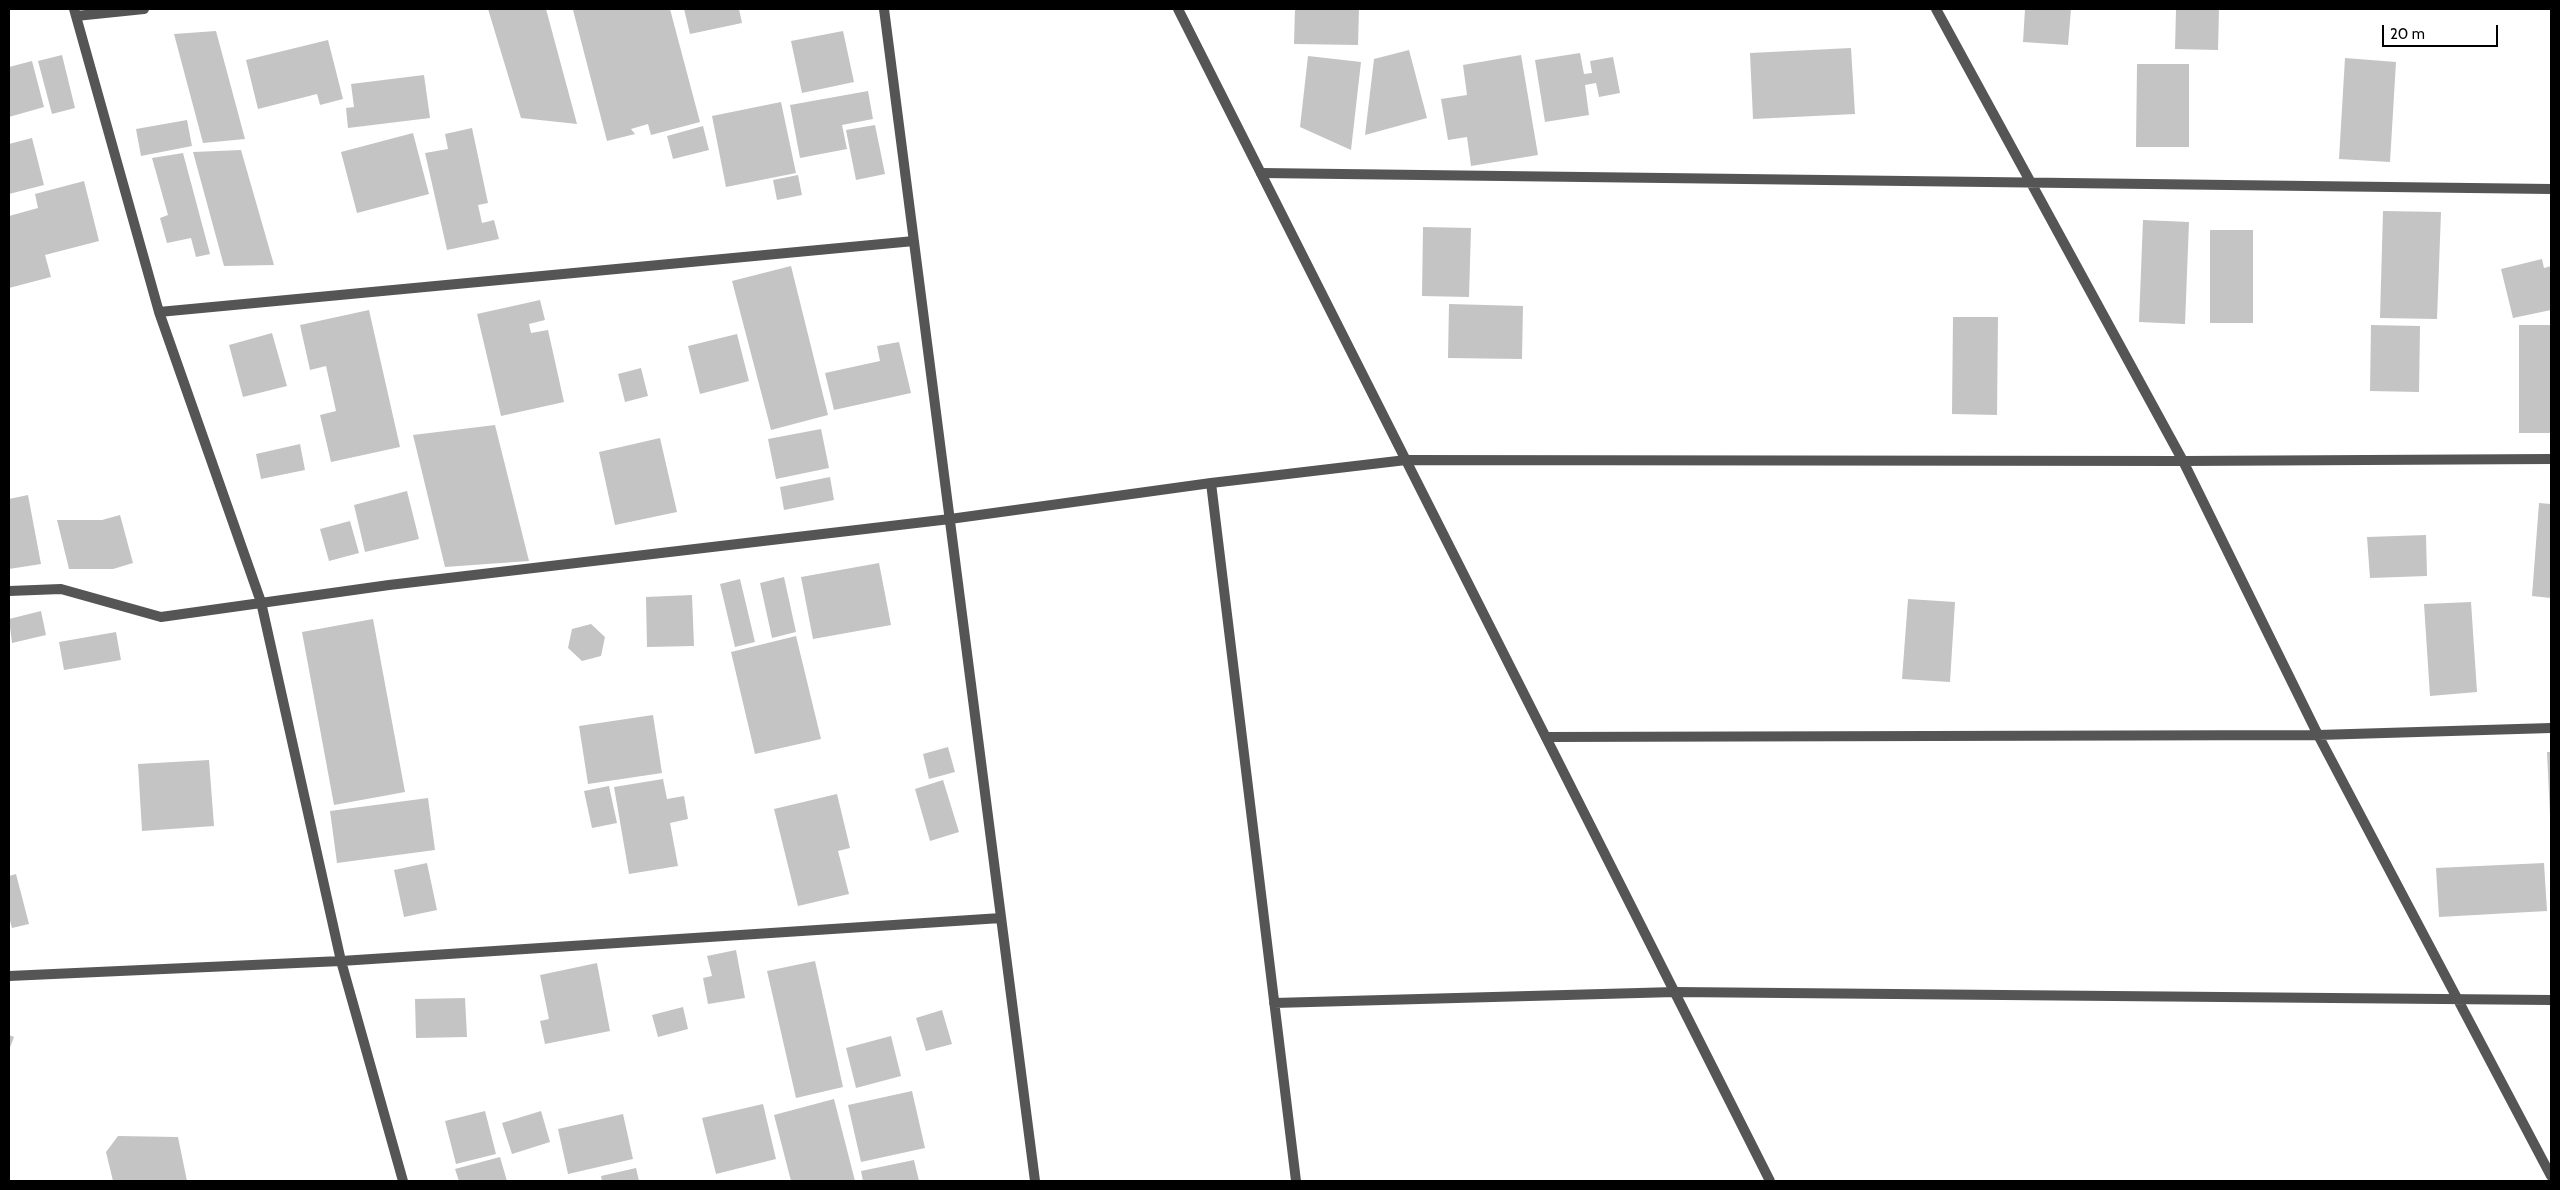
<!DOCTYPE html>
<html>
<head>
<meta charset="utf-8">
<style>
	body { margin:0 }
	#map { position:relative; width:2560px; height:1190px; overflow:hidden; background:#fff; font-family:Cabin,sans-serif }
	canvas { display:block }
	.frame { position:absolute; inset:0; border:10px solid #000; pointer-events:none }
	.scale { position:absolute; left:2382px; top:25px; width:116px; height:22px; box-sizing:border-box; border:2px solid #000; border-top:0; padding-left:6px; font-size:15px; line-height:18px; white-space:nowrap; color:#000; -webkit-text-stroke:4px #fff; paint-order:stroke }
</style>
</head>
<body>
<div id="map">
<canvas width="2560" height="1190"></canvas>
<div class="frame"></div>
<div class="scale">20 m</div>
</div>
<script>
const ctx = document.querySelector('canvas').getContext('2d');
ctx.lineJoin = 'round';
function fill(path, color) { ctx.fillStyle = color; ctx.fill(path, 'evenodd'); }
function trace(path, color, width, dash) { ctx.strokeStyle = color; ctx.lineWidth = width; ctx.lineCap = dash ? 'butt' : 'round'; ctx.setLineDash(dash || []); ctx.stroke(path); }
fill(new Path2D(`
	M488,9H546L577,124L521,118Z
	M579,9H670L700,122L651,135L648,124L631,129L635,134L607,141L573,10Z
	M684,9H739L742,23L690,34Z
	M1295,9H1359L1358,45L1294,44Z
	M2025,9H2071L2068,45L2023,42Z
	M2176,9H2219L2218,50L2175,49Z
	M216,31L245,139L203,143L174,34Z
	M843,31L854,82L802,93L791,41Z
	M328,40L343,99L320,105L317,94L258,109L246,60Z
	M1851,48L1855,114L1753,119L1750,53Z
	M1409,50L1427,118L1365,135L1374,59Z
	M1580,53L1584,74L1592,73L1590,61L1613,57L1620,93L1599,97L1596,83L1585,85L1589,115L1545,122L1535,60Z
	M62,55L75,108L52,114L38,61Z
	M1521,55L1538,155L1471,166L1467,137L1448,140L1441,99L1467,95L1463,65Z
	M1308,56L1361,62L1351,150L1300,127Z
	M2345,58L2396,62L2390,162L2339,159Z
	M32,61L44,107L9,117V67Z
	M2137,64H2189V147H2136Z
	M424,75L430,118L348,128L346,108L354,107L351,84Z
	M868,91L873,119L842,125L847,149L800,158L790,105Z
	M781,102L796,173L726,187L712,116Z
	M187,120L192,146L141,156L136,129Z
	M875,125L885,174L856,180L846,130Z
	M703,126L709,150L673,159L667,136Z
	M472,128L488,203L478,205L482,223L494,220L499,239L447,250L425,153L448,149L445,134Z
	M413,133L429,194L357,213L341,152Z
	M32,138L44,185L9,194V144Z
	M241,150L274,265L224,266L193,152Z
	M183,153L210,254L196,257L191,238L167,243L160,218L168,215L152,158Z
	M798,175L802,195L777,200L773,180Z
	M84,181L99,241L45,255L51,277L9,288V216L38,208L35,194Z
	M2383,211L2441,212L2437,319L2380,318Z
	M2143,220L2189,222L2185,324L2139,322Z
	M1423,227L1471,228L1469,297L1422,296Z
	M2210,230H2253V323H2210Z
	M2542,259L2544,268L2551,266V310L2513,318L2501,269Z
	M791,266L828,415L771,430L732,281Z
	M540,300L545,320L529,324L531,333L548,330L564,402L501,416L477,314Z
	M1449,304L1523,306L1522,359L1448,358Z
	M369,310L400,447L331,462L320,415L336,411L326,366L310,370L300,325Z
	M1953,317H1998L1997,415L1952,414Z
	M2371,325L2420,326L2419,392L2370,391Z
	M2519,325H2551V433H2519Z
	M272,333L287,386L243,397L229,345Z
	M737,334L749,381L700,394L688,346Z
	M899,342L911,393L834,410L825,373L880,361L877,346Z
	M641,368L648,396L625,402L618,374Z
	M495,425L529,561L445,567L413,435Z
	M821,429L829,468L776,479L768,439Z
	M660,438L677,512L615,525L599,452Z
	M300,444L305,470L261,479L256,454Z
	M830,477L834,500L784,510L780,487Z
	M407,491L419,539L365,552L354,505Z
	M28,495L41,564L9,569V499Z
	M2539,503L2551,504V598L2532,596Z
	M120,515L133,563L113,569H69L57,520H102Z
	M350,521L359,553L329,561L320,529Z
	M2426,535L2427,576L2370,578L2367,537Z
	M879,563L891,625L813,639L801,577Z
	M784,577L796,632L772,638L760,583Z
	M740,579L755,642L735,647L720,584Z
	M692,595L694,646L647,647L646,597Z
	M1908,599L1955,602L1950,682L1902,679Z
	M2471,602L2477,692L2430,696L2424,604Z
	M41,611L46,635L12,643L9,619Z
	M373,619L405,792L334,805L302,632Z
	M591,624L605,637L601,656L582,661L568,648L572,629Z
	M116,632L121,660L64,670L59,642Z
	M796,636L821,739L755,754L731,652Z
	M653,715L662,773L588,784L579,726Z
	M948,747L955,772L929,779L923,754Z
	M2547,752H2551V815H2550Z
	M209,760L214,826L142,831L138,764Z
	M663,779L667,799L684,796L688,819L670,823L678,866L629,874L614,787Z
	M943,780L959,832L930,841L915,789Z
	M609,786L617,823L592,828L584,791Z
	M837,794L850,848L838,851L849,894L798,906L774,809Z
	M428,798L435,850L337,863L330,811Z
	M427,863L437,910L404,917L394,870Z
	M2544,863L2547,911L2439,917L2436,868Z
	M16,874L29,924L12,928L9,917V876Z
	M736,950L745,998L708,1004L703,978L712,976L707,956Z
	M815,961L843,1087L796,1098L767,971Z
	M597,963L610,1031L545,1044L540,1021L549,1019L540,975Z
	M465,998L467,1037L416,1038L415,999Z
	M683,1007L688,1029L658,1037L652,1015Z
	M942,1010L952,1044L926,1051L916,1018Z
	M9,1035L14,1037L9,1050Z
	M891,1036L901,1076L856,1088L846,1048Z
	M912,1091L925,1148L861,1162L848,1105Z
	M834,1099L855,1181H791L774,1115Z
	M763,1104L776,1159L716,1174L702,1118Z
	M485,1111L496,1154L456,1164L445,1121Z
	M541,1111L550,1142L512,1154L502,1123Z
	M623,1114L633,1159L568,1174L558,1129Z
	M118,1136L178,1137L187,1181H113L106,1152Z
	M500,1157L507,1181H459L455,1169Z
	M914,1160L919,1181H863L861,1171Z
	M636,1168L639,1181H602L601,1176Z`), '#c4c4c4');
trace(new Path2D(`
	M74,9L159,312L261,602L341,961L403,1181
	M884,9L1035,1181
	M1936,9L2183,461L2318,735L2551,1176
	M76,16L144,9
	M1261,173L2551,189
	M159,312L914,241
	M1211,483L1296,1181
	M9,591L61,589L161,617L389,585L950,519L1211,483L1406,460L2183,461L2551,459
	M1546,737L2318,735L2551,728
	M9,976L341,961L1001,918
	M1274,1003L1675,992L2551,1000`), '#555', 10);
trace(new Path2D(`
	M1178,9L1770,1181`), '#555', 10);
</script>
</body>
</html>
